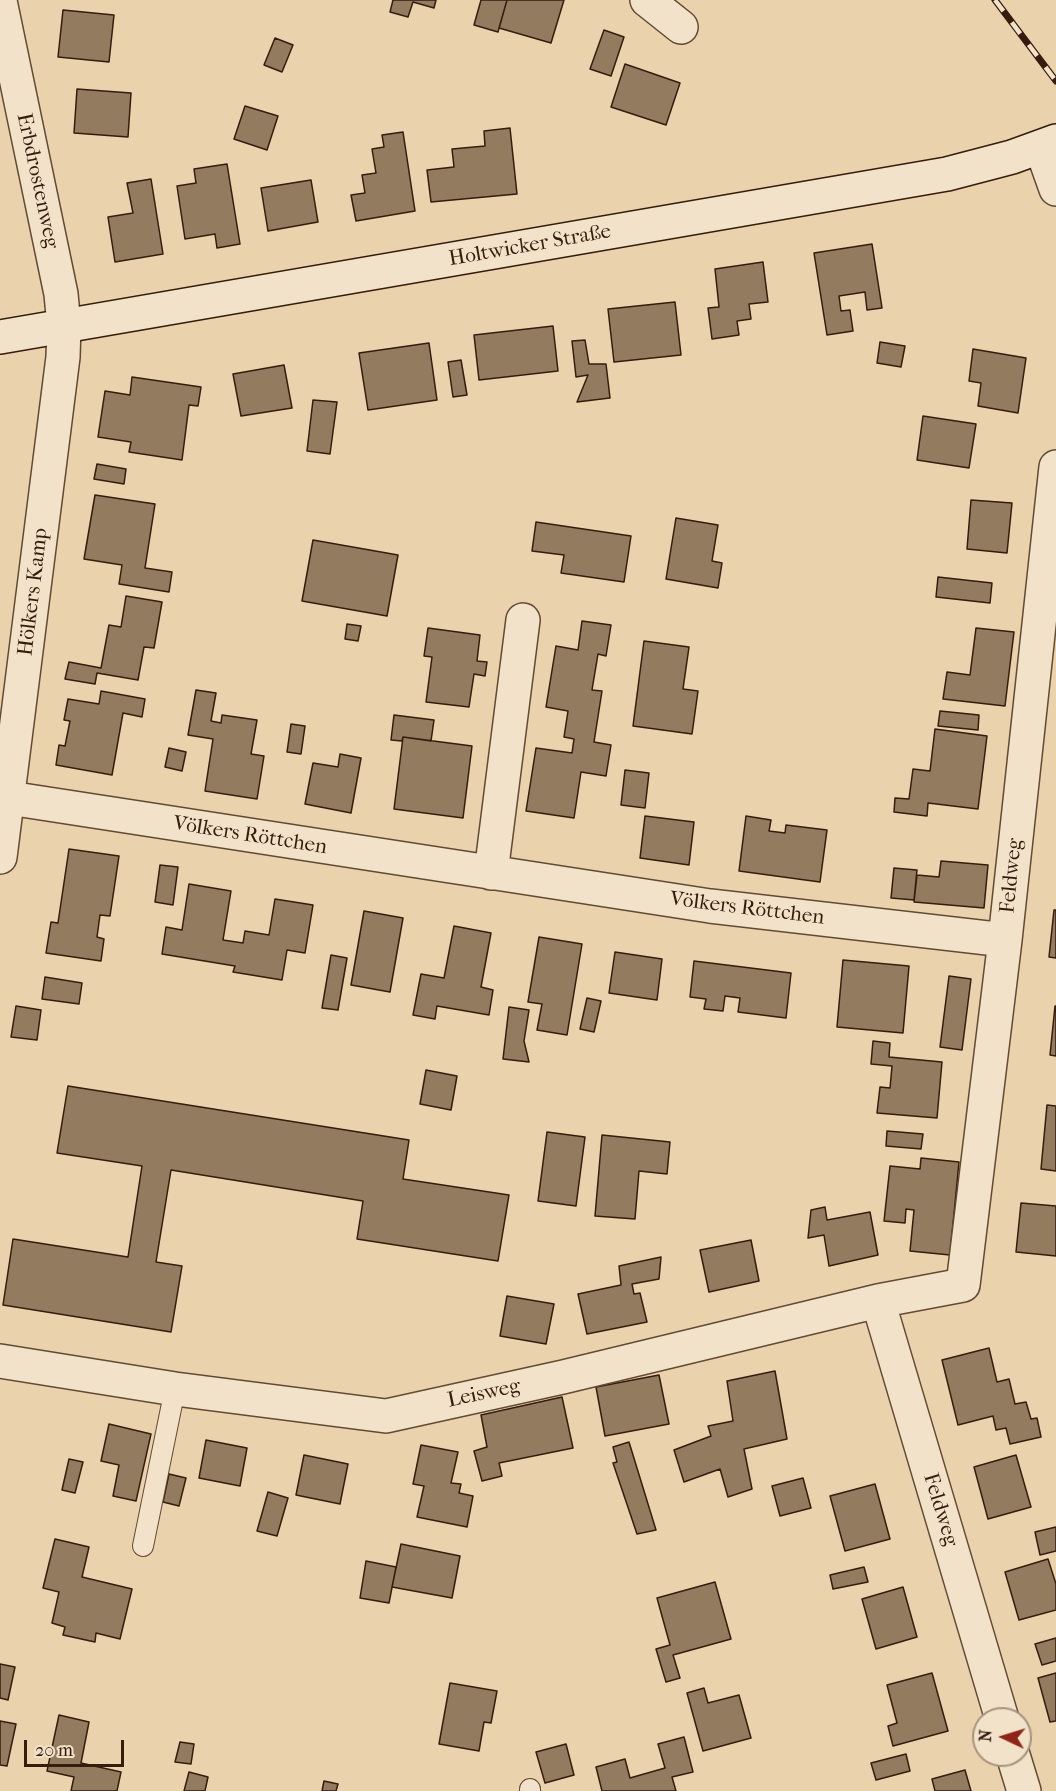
<!DOCTYPE html>
<html>
<head>
<meta charset="utf-8">
<style>
	body { margin:0 }
	#map { position:relative; width:1056px; height:1791px; overflow:hidden; background:#ead3ac; font-family:"IM FELL French Canon",serif }
	canvas { display:block }
	.north { position:absolute; left:972px; top:1707px; width:60px; height:60px; box-sizing:border-box; background:#f1e2c9; border:2px solid #a6937e; border-radius:50%; rotate:274deg; font-size:16px; font-weight:700; line-height:24px; text-align:center; color:#351c0d }
	.north::after { content:''; display:block; margin:auto; width:21px; height:27px; background:#8f2418; clip-path:polygon(50% 0,100% 100%,50% 72%,0 100%) }
	.scale { position:absolute; left:24px; top:1740px; width:100px; height:27px; box-sizing:border-box; border:3px solid #351c0d; border-top:0; padding-left:8px; font-size:18px; line-height:21px; white-space:nowrap; color:#351c0d; -webkit-text-stroke:4px #f1e2c9; paint-order:stroke }
</style>
</head>
<body>
<div id="map">
<canvas width="1056" height="1791"></canvas>
<div class="north">N</div>
<div class="scale">20 m</div>
</div>
<script>
const ctx = document.querySelector('canvas').getContext('2d');
ctx.lineJoin = 'round';
function fill(path, color) { ctx.fillStyle = color; ctx.fill(path, 'evenodd'); }
function trace(path, color, width, dash) { ctx.strokeStyle = color; ctx.lineWidth = width; ctx.lineCap = dash ? 'butt' : 'round'; ctx.setLineDash(dash || []); ctx.stroke(path); }
function write(font, color, halo, rows, align = 'center') {
  ctx.font = font + ' "IM FELL French Canon",serif'; ctx.lineWidth = 5; ctx.setLineDash([]); ctx.textBaseline = 'middle'; ctx.strokeStyle = halo; ctx.fillStyle = color; for (const [text, x, y, turn = 0] of rows) {
    ctx.save(); ctx.translate(x, y); ctx.rotate((+turn || 0) * Math.PI / 180); ctx.textAlign = isNaN(turn) ? turn : align; if (halo) ctx.strokeText(text, 0, 0); ctx.fillText(text, 0, 0); ctx.restore();
  }
}
const building = new Path2D(`
	M393,0H436L434,8L413,2L408,17L390,12Z
	M481,0H507L498,32L474,25Z
	M507,0H564L551,43L499,28Z
	M63,10L114,15L109,62L58,57Z
	M604,30L624,37L611,76L590,69Z
	M275,38L293,45L282,72L264,65Z
	M625,64L680,83L666,125L611,107Z
	M77,89L131,93L128,137L74,133Z
	M245,106L278,116L267,150L234,139Z
	M510,128L517,194L431,202L427,170L454,167L452,149L485,146L484,131Z
	M403,132L415,211L356,221L351,195L365,193L362,175L376,173L372,149L384,147L382,135Z
	M227,164L240,244L217,248L215,234L185,239L177,186L196,183L194,169Z
	M151,179L163,254L115,262L108,217L133,213L127,183Z
	M311,180L318,222L268,231L261,188Z
	M872,244L882,308L867,310L865,292L839,296L841,311L850,310L853,331L827,335L814,253Z
	M763,262L768,302L749,304L751,319L737,321L739,335L712,339L708,308L719,307L715,269Z
	M675,302L681,355L614,362L608,309Z
	M553,326L558,371L479,380L474,335Z
	M585,340L589,364H606L610,398L577,402L588,375L576,377L572,341Z
	M880,342L905,346L901,367L877,363Z
	M429,343L437,400L368,410L359,353Z
	M973,349L1026,358L1018,413L978,406L981,383L969,381Z
	M461,360L467,395L453,397L448,362Z
	M284,365L292,408L241,416L233,374Z
	M132,377L201,387L198,406L189,405L182,460L129,452L131,442L98,437L105,391L130,395Z
	M313,400L337,402L330,454L307,451Z
	M923,416L976,424L969,468L917,460Z
	M97,464L126,469L124,484L94,479Z
	M95,495L155,504L145,568L172,572L169,592L119,584L122,565L84,559Z
	M971,500L1012,503L1007,553L967,549Z
	M676,518L718,525L712,561L722,563L718,588L666,579Z
	M536,522L631,536L624,582L561,573L564,555L532,551Z
	M313,540L398,555L387,616L302,601Z
	M938,577L992,583L990,603L936,597Z
	M126,596L162,602L154,648L144,647L138,680L97,673L95,684L65,679L69,662L101,668L109,625L121,627Z
	M582,621L611,625L606,656L598,654L592,690L602,691L594,742L611,745L606,776L581,772L574,818L526,811L536,748L572,753L574,739L564,737L568,711L546,707L556,646L578,650Z
	M347,624L361,626L358,641L345,639Z
	M428,628L480,635L477,661L487,662L485,676L474,674L469,707L426,702L432,657L424,656Z
	M976,628L1014,632L1005,706L943,699L947,672L970,675Z
	M644,641L689,647L683,689L698,691L692,734L633,726Z
	M196,690L216,693L211,721L221,723L222,715L257,720L251,754L264,756L257,799L205,791L213,739L188,735Z
	M101,691L145,699L142,717L123,713L112,775L56,765L59,745L65,746L70,721L64,720L68,699L99,704Z
	M940,711L979,715L978,730L938,726Z
	M394,715L434,720L431,741L403,737L402,741L391,740Z
	M291,724L305,726L301,754L287,752Z
	M935,729L987,736L978,809L928,803L927,816L894,812L895,798L909,799L913,769L930,771Z
	M403,737L472,746L463,818L394,809Z
	M169,748L186,752L182,771L165,767Z
	M340,754L361,758L351,813L305,804L313,763L338,767Z
	M625,770L649,773L645,808L621,805Z
	M645,816L694,822L689,865L640,858Z
	M746,816L771,820L769,831L785,833L786,825L827,830L820,882L739,871Z
	M69,849L119,856L110,916L100,915L97,937L104,939L101,961L46,953L51,922L58,923Z
	M941,861L988,865L984,908L914,902L917,875L939,877Z
	M160,865L178,867L173,905L155,902Z
	M894,868L917,870L914,900L891,898Z
	M189,884L231,891L223,940L243,943L245,931L269,935L275,899L313,905L305,953L287,950L282,980L233,972L235,966L162,954L166,927L182,930Z
	M1054,910H1056V958L1049,957Z
	M364,911L403,918L390,992L351,985Z
	M454,926L491,933L481,987L493,990L489,1015L437,1006L435,1019L413,1015L421,974L444,978Z
	M539,937L582,944L567,1035L537,1030L542,1004L528,1002Z
	M615,952L662,959L657,1000L609,993Z
	M331,955L347,958L338,1010L322,1008Z
	M843,960L909,966L903,1033L837,1027Z
	M694,961L791,973L786,1018L738,1012L740,998L725,996L723,1011L704,1009L706,999L690,997Z
	M949,976L971,979L962,1050L940,1047Z
	M45,977L82,983L79,1004L42,999Z
	M587,998L601,1001L594,1032L580,1029Z
	M16,1006L41,1010L37,1040L11,1037Z
	M1055,1006H1056V1056L1050,1055Z
	M509,1007L529,1010L524,1041L529,1062L503,1059Z
	M873,1041L890,1043L889,1057L942,1062L937,1118L877,1113L880,1087L890,1088L892,1066L871,1064Z
	M426,1070L457,1076L451,1110L420,1104Z
	M68,1086L409,1140L403,1179L509,1195L498,1261L357,1239L363,1201L171,1170L156,1262L182,1266L171,1332L3,1305L13,1239L128,1257L142,1166L57,1153Z
	M1047,1105L1056,1106V1171L1041,1169Z
	M887,1131L923,1134L921,1149L886,1146Z
	M547,1132L585,1137L576,1206L538,1201Z
	M602,1135L670,1142L667,1174L639,1171L635,1219L595,1216Z
	M921,1158L959,1162L950,1255L910,1251L914,1210L906,1209L905,1223L884,1221L890,1166L920,1169Z
	M1021,1203L1056,1206V1256L1016,1252Z
	M825,1207L827,1220L870,1212L878,1255L829,1266L824,1235L808,1238L811,1210Z
	M751,1240L759,1281L709,1292L700,1250Z
	M661,1257L659,1279L632,1284L634,1294L640,1293L647,1322L587,1334L578,1294L621,1285L619,1266Z
	M507,1296L554,1304L546,1344L500,1336Z
	M989,1348L997,1382L1009,1379L1015,1404L1026,1402L1031,1419L1037,1418L1041,1437L1010,1444L1006,1428L996,1430L993,1416L958,1425L942,1360Z
	M775,1371L787,1439L744,1449L752,1489L728,1497L720,1469L684,1482L674,1450L711,1436L708,1426L733,1421L727,1381Z
	M659,1375L669,1424L605,1436L596,1387Z
	M562,1397L573,1448L499,1463L502,1476L482,1481L474,1451L487,1447L481,1415Z
	M109,1424L151,1434L136,1501L113,1496L119,1465L101,1461Z
	M206,1440L247,1448L240,1486L199,1478Z
	M629,1442L656,1530L637,1534L613,1463L617,1462L613,1447Z
	M421,1445L458,1452L451,1483L461,1484L459,1493L473,1496L467,1527L417,1517L424,1486L413,1484Z
	M304,1455L348,1464L340,1504L296,1495Z
	M1016,1455L1031,1507L988,1519L974,1467Z
	M69,1459L83,1462L75,1493L62,1490Z
	M169,1474L186,1478L179,1506L163,1502Z
	M803,1478L811,1508L780,1516L772,1486Z
	M875,1484L890,1539L845,1551L830,1496Z
	M268,1492L288,1498L277,1536L257,1531Z
	M1056,1527V1551L1040,1555L1035,1532Z
	M55,1539L89,1547L82,1577L132,1589L120,1639L96,1633L95,1642L63,1635L65,1627L52,1623L59,1592L43,1588Z
	M401,1544L460,1556L452,1598L392,1587Z
	M1048,1559L1056,1584V1610L1019,1620L1005,1572Z
	M366,1561L396,1567L389,1603L360,1598Z
	M864,1567L868,1582L833,1589L830,1575Z
	M715,1582L731,1639L673,1655L680,1678L666,1682L656,1649L670,1645L657,1598Z
	M903,1587L917,1637L876,1649L862,1599Z
	M1056,1638V1661L1042,1665L1035,1644Z
	M0,1664L15,1667L8,1700L0,1698Z
	M932,1673L948,1731L893,1746L888,1726L897,1723L887,1685Z
	M1056,1673V1721L1050,1722L1038,1678Z
	M450,1683L497,1691L491,1723L484,1722L479,1751L439,1744Z
	M704,1688L708,1703L739,1695L751,1738L703,1751L687,1693Z
	M59,1715L89,1722L81,1763L121,1772L117,1791H71L74,1777L47,1771Z
	M0,1721L16,1724L7,1766L0,1765Z
	M684,1737L693,1772L672,1777L676,1791H602L596,1767L625,1759L630,1778L665,1768L658,1744Z
	M180,1742L194,1744L191,1764L175,1762Z
	M566,1744L574,1775L545,1783L536,1752Z
	M906,1754L910,1771L876,1780L871,1763Z
	M965,1770L971,1791H935L932,1779Z
	M189,1772L208,1777L205,1791H184Z
	M324,1781L338,1784L336,1791H322Z`);
fill(building, '#937b60');
trace(building, '#351c0d', 1.5);
const service = new Path2D(`
	M143,1546L175,1389
	M530,1791V1789`);
const minor = new Path2D(`
	M647,0L681,27
	M0,1L61,294L64,326L63,357L0,857
	M1041,147L1056,189
	M9,798L710,906L1005,940
	M491,873L523,620
	M878,1301L1002,1719
	M0,1361L175,1389L386,1416L563,1377L878,1301L963,1285L1005,940L1056,467
	M1013,1755L1024,1791`);
const secondary = new Path2D(`
	M0,337L947,174L1012,157L1056,141`);
trace(service, '#624a35', 22);
trace(minor, '#624a35', 36);
trace(secondary, '#351c0d', 36);
trace(service, '#f1e2c9', 20);
trace(minor, '#f1e2c9', 33);
trace(secondary, '#f1e2c9', 33);
const rail = new Path2D(`
	M995,0L1056,81`);
trace(rail, '#351c0d', 7);
trace(rail, '#f1e2c9', 4.5, [14]);
write('21px', '#351c0d', '#f1e2c9', [
	["Erbdrostenweg",37,181,78],
	["Holtwicker Straße",530,246,-10],
	["Hölkers Kamp",34,592,-83],
	["Völkers Röttchen",250,836,9],
	["Feldweg",1012,876,-84],
	["Völkers Röttchen",747,909,7],
	["Leisweg",484,1394,-12],
	["Feldweg",940,1510,73]
]);
</script>
</body>
</html>
